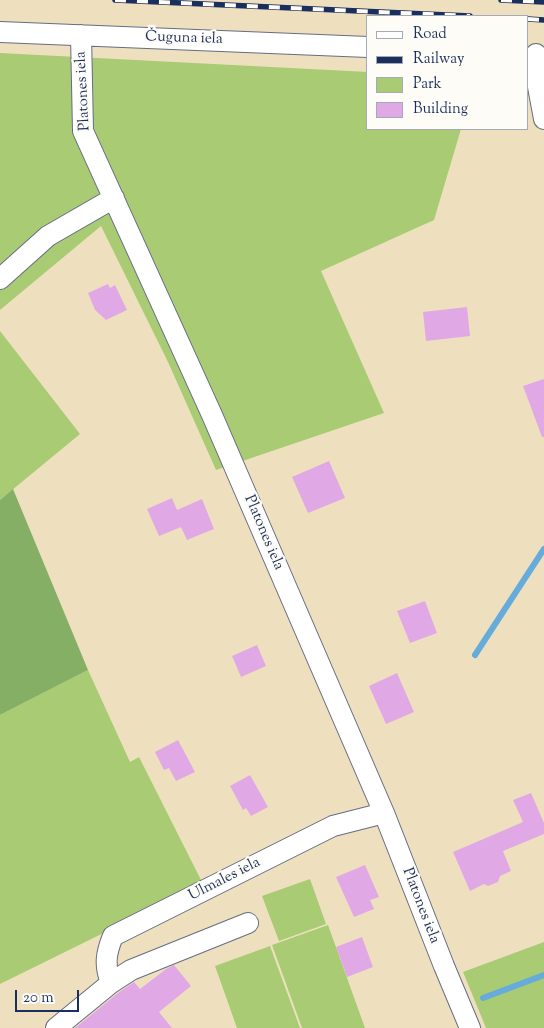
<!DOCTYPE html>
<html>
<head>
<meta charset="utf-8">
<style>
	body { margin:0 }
	#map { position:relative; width:544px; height:1028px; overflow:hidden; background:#eee0bf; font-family:"Sorts Mill Goudy",serif }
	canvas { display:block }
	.legend { position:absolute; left:366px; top:15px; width:162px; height:115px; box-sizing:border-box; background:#fdfcf7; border:1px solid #a3aaba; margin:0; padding:6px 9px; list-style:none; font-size:15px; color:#1b2f5e }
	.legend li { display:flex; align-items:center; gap:10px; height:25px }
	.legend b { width:25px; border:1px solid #a3aaba }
	.scale { position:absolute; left:15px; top:990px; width:64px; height:22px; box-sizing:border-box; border:2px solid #1b2f5e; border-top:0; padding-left:6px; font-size:15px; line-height:18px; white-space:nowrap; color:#1b2f5e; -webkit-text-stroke:4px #fdfcf7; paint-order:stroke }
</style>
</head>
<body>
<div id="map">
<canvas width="544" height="1028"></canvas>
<ul class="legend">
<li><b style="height:6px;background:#fff"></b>Road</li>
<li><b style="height:6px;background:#1b2f5e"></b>Railway</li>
<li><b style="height:14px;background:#a8cb74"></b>Park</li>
<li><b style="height:14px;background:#e1a8e6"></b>Building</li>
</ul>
<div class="scale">20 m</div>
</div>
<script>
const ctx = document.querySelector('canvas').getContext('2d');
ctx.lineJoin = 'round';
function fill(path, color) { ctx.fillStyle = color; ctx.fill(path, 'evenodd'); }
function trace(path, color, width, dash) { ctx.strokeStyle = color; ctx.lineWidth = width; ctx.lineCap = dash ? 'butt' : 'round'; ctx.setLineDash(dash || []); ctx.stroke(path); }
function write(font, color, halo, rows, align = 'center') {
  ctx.font = font + ' "Sorts Mill Goudy",serif'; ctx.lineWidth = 4.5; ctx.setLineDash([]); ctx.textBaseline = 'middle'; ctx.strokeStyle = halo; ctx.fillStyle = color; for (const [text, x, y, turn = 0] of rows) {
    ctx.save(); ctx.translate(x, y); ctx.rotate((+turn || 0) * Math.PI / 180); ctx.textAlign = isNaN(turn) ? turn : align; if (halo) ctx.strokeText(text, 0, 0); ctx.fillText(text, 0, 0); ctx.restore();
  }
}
fill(new Path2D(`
	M0,53L368,72V129H461L434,220L321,271L384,413L216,470L168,362L101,226L0,310Z
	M0,331L80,434L0,500Z
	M88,670L130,762L139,757L203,884L0,984V715Z
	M310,879L326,924L279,941L262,896Z
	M328,925L365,1028H302L272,945Z
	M544,942V1028H486L463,972Z
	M270,946L300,1028H237L215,966Z`), '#a8cb74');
fill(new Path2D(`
	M13,489L88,670L0,715V500Z`), '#86af66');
trace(new Path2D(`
	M475,655L544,549
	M483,998L544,975`), '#65abdb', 6);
fill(new Path2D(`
	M108,284L110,288L115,285L127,310L106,320L95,310L88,293Z
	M467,307L470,336L426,341L423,312Z
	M544,379V437H542L523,386Z
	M329,461L345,498L308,513L292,477Z
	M172,498L177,510L202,499L214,529L187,540L181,527L159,536L147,509Z
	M425,601L437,633L410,643L397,611Z
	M257,645L266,666L241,677L232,656Z
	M397,673L414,712L386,724L369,686Z
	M178,740L195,772L176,781L169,768L164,770L155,752Z
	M250,775L268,807L251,816L246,808L243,810L230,786Z
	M531,793L544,823V834L503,851L511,871L500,876L498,882L488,886L484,884L470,891L453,852L523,822L513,800Z
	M365,865L379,897L370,900L374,909L354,917L336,877Z
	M362,937L373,967L347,977L336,947Z
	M174,965L191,986L159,1012L172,1028H75L118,993L134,982L140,989L166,969Z`), '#e1a8e6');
const minor = new Path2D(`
	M0,32L368,47
	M81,35L83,131L212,415L384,813L444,966L470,1028
	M536,54V76L544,119
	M0,279L48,236L114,198
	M111,983C104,965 106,953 113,936L333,826L384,813
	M56,1028L111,983L131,970L248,923`);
trace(minor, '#656d80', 22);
trace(minor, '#fff', 20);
const rail = new Path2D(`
	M115,0L470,16
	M501,0L544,2
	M528,19L544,20`);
trace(rail, '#1b2f5e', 5.5);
trace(rail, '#fdfcf7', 4, [11]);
write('15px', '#1b2f5e', '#fdfcf7', [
	["Čuguna iela",184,39,2],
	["Platones iela",84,91,-93],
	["Platones iela",263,533,67],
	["Ulmales iela",225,880,-27],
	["Platones iela",420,906,69]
]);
</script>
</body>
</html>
